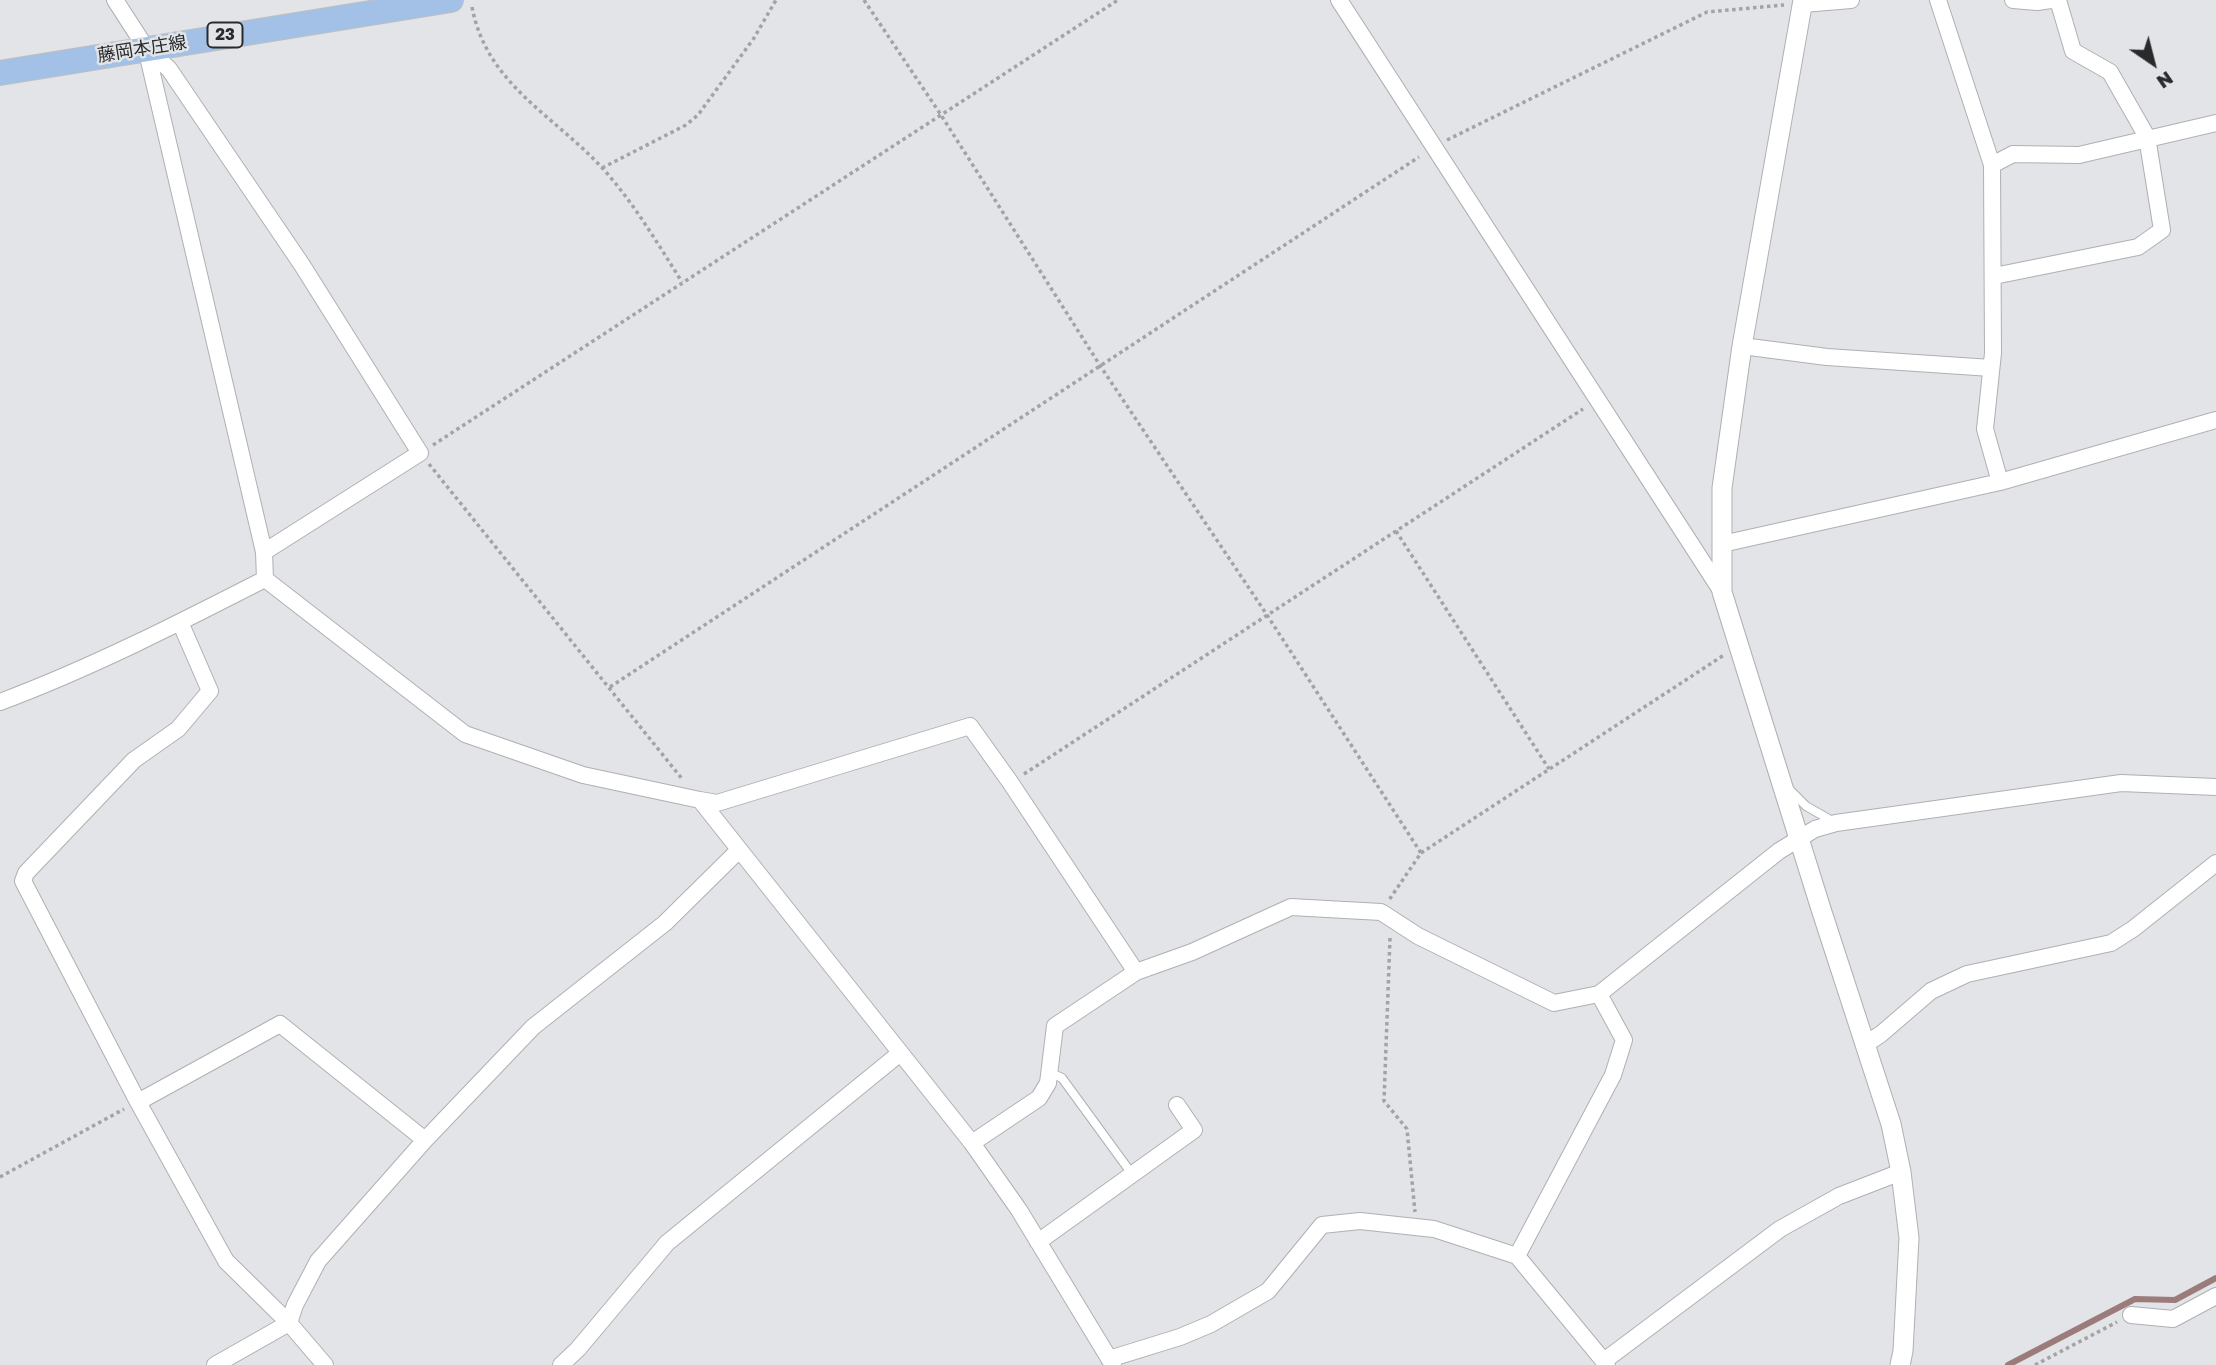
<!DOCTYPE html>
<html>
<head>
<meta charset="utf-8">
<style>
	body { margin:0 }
	#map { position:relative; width:2216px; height:1365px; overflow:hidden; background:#e2e4e7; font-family:"Golos Text",sans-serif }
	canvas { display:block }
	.north { position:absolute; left:2118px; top:28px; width:70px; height:70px; -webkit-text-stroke:5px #e2e4e7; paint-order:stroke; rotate:145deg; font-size:19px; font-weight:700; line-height:28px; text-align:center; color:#292a2b }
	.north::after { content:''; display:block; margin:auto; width:24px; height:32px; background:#292a2b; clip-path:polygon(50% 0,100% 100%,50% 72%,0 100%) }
</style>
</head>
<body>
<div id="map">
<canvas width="2216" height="1365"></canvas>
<div class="north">N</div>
</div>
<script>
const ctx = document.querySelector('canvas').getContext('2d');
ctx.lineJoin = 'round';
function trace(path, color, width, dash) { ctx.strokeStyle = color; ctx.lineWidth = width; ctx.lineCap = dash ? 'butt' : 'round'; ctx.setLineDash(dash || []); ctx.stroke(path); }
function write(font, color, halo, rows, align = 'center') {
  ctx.font = font + ' "Golos Text","Noto Sans JP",sans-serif'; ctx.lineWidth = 5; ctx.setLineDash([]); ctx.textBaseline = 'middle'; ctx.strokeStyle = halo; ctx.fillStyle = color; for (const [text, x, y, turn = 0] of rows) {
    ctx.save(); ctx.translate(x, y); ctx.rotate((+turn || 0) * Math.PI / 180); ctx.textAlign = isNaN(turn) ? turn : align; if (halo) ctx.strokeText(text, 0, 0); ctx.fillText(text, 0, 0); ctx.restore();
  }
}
trace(new Path2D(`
	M2008,1365L2135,1299L2175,1300L2216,1278`), '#9c7c7a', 6);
const service = new Path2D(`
	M1791,791L1806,806L1834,822
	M1049,1072L1062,1078L1132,1174`);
const minor = new Path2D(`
	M115,0L146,48L169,69L302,265L420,453L264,552
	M1339,0L1722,592
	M1938,0L1992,165
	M2013,0L2037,2L2051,0
	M1803,4L1851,0
	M146,48L264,552L265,579
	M1994,276L2138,247L2162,230L2147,137L2110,72L2073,51L2058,0
	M1742,346L1827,357L1991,368
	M2000,482L1985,429L1993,353L1992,165L2013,154L2079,155L2216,123
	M1722,544L2000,482L2216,420
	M265,579L465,734L583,775L700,800L717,803L970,726L1010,782L1136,972
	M180,622L210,691L178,729L134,760L26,873L23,881L138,1102L226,1261L289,1323L325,1365
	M0,702C91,668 179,623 265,579
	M700,800L972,1143L1019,1210L1113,1365
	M1866,1044L1881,1034L1931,991L1967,974L2111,943L2133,929L2216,863
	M138,1102L280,1024L425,1140
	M972,1143L1039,1098L1048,1083L1055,1026L1136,972L1192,952L1291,907L1381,912L1418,936L1554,1003L1599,994L1779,851L1815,829L1836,823L2121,783L2216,787
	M1038,1242L1194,1130L1177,1105
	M1517,1256L1613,1075L1624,1040L1599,994
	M2131,1315L2173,1319L2216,1296
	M1109,1359L1180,1337L1211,1324L1268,1291L1322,1225L1360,1221L1434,1229L1517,1256L1607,1365
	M1604,1361L1780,1229L1839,1196L1901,1172
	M215,1365L289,1323L295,1305L318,1261L425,1140L533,1027L665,923L739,850
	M561,1365L578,1349L667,1243L899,1054`);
const tertiary = new Path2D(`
	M1803,0L1742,346L1722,488V592L1821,909L1891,1124L1901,1172L1909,1238L1903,1351L1900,1365`);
const primary = new Path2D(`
	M0,73L451,0`);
trace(service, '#aeb0b3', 10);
trace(minor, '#aeb0b3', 18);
trace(tertiary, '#aeb0b3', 21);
trace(primary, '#bfbfbf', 26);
trace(new Path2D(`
	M864,0L941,115L1101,367L1267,615L1421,853L1389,900
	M472,7C487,86 556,116 605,171C635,205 658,244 682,282
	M1447,140L1707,12L1784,5
	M602,168L686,125L698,115L754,38L776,0
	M433,445L1118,0
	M429,464L683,780
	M1396,531L1549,769
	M610,687L1419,157
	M1024,774L1583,409
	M1421,853L1724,655
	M1390,938L1384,1101L1407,1129L1415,1212
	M0,1177L124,1109
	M2035,1365L2117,1322`), '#a1a3a5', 3.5, [3.5, 3.5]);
trace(service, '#fff', 8);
trace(minor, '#fff', 16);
trace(tertiary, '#fff', 19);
trace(primary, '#a3c1e6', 24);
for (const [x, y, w] of [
	[225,35,35]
]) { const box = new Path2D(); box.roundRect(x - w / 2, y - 12.5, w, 25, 5); ctx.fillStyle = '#e2e4e7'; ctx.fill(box); trace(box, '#292a2b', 2); }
write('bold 16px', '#292a2b', null, [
	["23",225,35]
]);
write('18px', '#292a2b', '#e2e4e7', [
	["藤岡本庄線",142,49,-9]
]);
</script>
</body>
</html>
